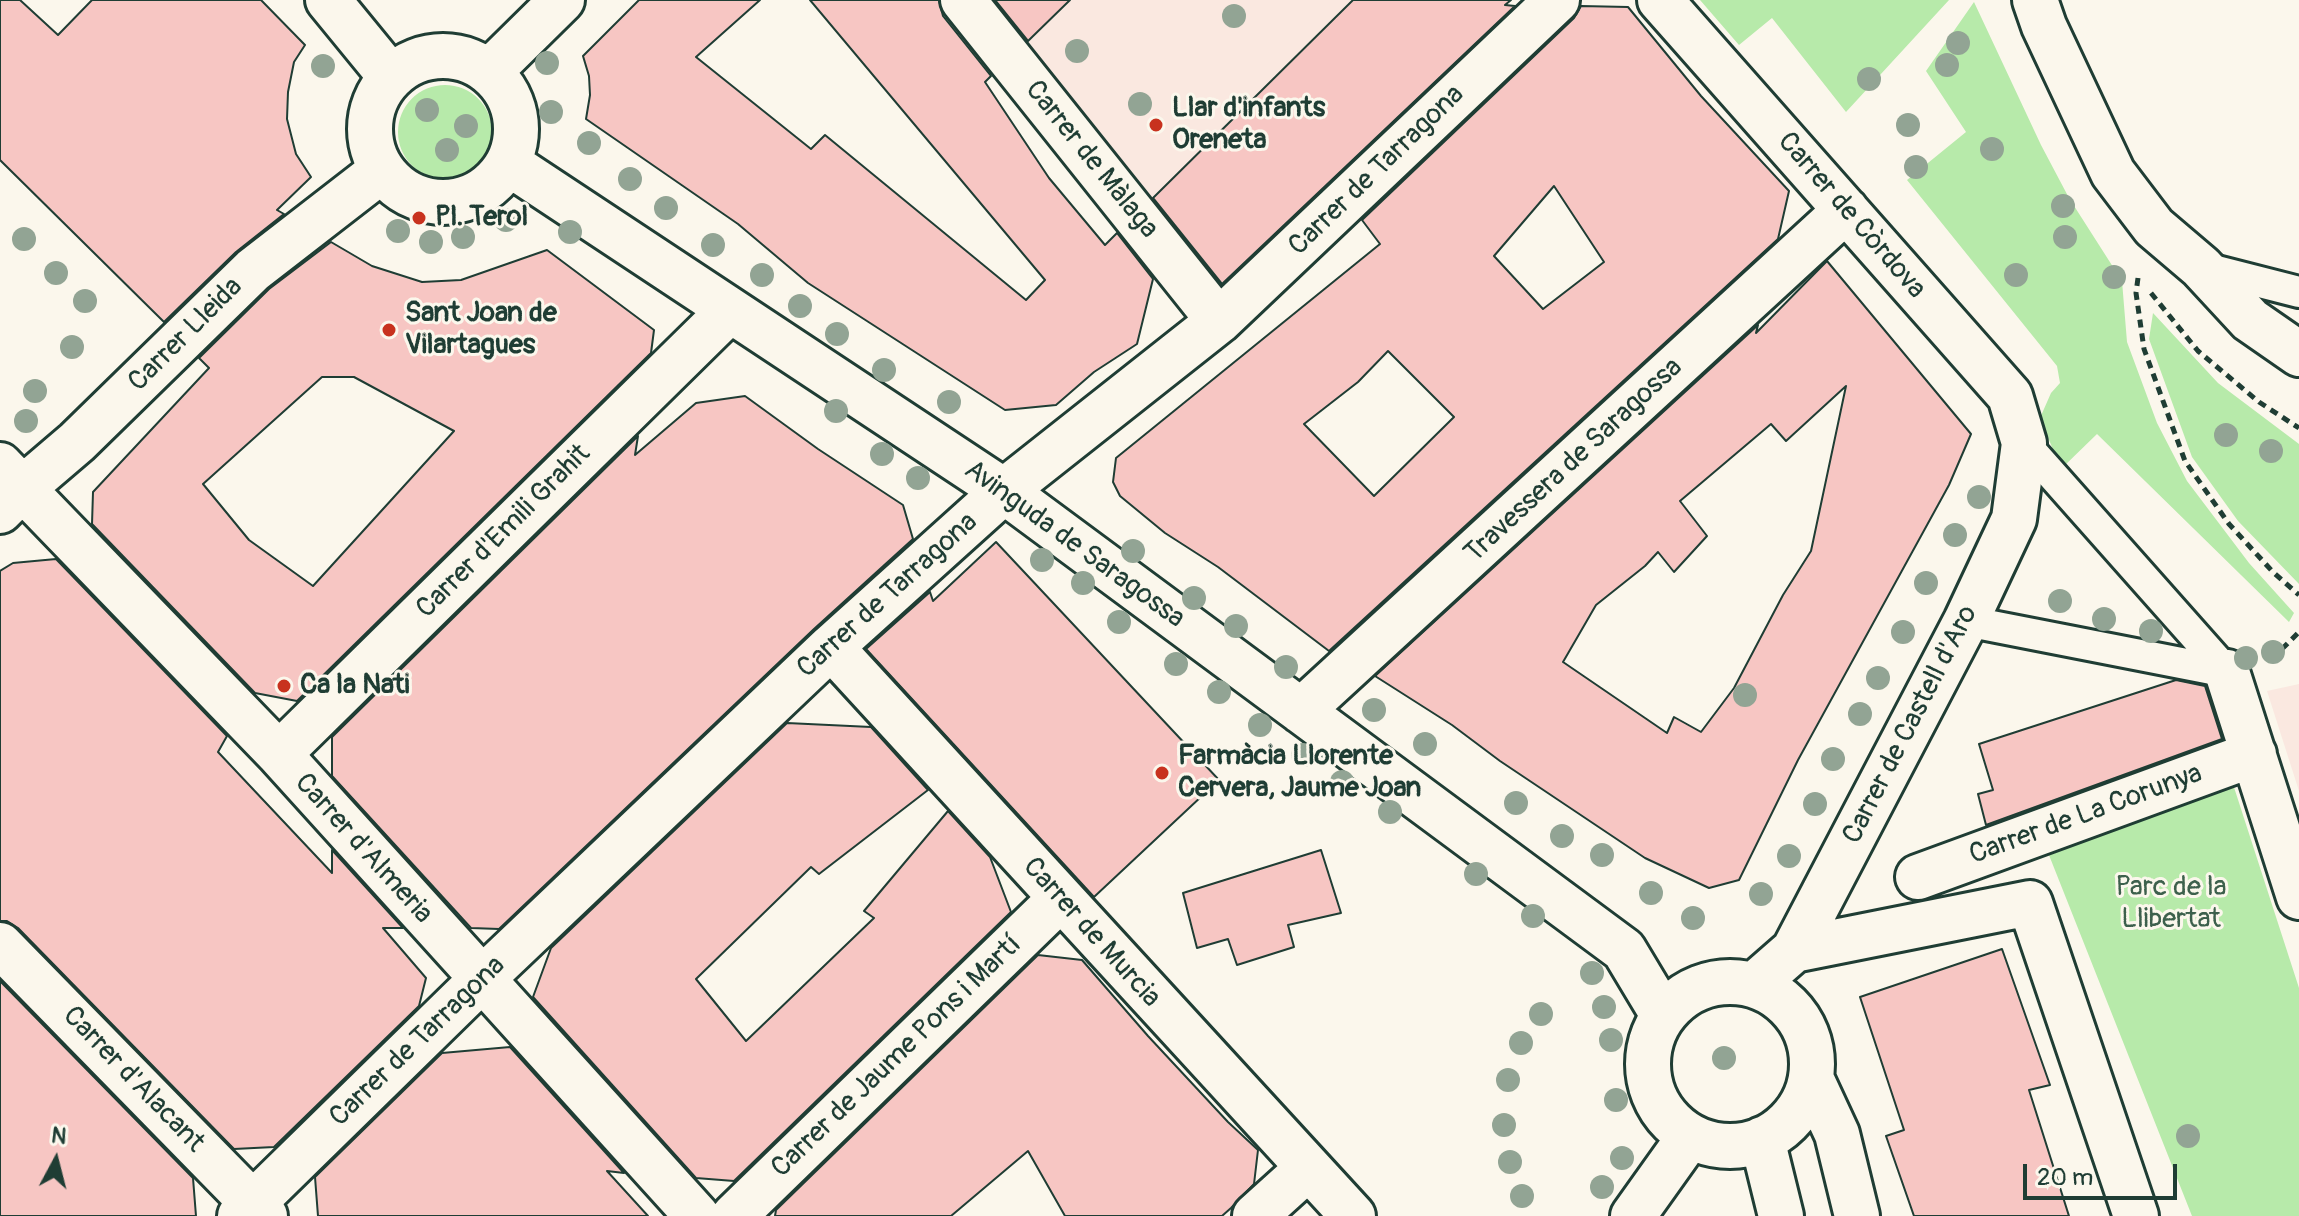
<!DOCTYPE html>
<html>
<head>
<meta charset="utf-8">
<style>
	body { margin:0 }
	#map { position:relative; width:2299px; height:1216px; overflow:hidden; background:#fbf7ec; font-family:Pangolin,sans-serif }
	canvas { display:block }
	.north { position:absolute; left:16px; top:1120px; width:80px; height:80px; -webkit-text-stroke:6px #fbf7ec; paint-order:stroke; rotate:7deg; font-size:22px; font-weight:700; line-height:32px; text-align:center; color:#1f3d34 }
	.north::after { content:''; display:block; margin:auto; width:28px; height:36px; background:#1f3d34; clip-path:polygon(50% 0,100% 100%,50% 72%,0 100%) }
	.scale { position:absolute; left:2023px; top:1164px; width:154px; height:36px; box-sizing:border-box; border:4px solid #1f3d34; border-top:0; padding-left:10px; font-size:24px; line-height:28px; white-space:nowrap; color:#1f3d34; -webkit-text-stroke:6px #fbf7ec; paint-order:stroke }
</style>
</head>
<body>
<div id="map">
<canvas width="2299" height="1216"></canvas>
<div class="north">N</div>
<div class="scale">20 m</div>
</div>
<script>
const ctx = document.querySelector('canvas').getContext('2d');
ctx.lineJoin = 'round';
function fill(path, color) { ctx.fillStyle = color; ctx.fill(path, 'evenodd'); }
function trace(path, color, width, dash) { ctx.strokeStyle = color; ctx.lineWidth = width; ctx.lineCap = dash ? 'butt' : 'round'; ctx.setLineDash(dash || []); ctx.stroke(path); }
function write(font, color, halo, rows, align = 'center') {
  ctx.font = font + ' Pangolin,sans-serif'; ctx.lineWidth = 6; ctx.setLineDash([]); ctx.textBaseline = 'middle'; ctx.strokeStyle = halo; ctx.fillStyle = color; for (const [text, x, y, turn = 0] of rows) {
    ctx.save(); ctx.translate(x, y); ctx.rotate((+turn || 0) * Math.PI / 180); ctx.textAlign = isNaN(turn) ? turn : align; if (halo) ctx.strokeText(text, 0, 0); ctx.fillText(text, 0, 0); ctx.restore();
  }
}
fill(new Path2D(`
	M986,0H1353L1147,203Z
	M2299,684V791L2267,691Z`), '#fae8e0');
fill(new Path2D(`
	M1700,0H1949L1846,112L1772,18L1739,45Z
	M1974,2L2041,145L2069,198L2122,281L2127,342L2157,423L2187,481L2249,563L2294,613L2289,622L2097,434L2061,469L2040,418L2051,393L2060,383L2057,366L1907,180L1966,132L1926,71Z
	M398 132a47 47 0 1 1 94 0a47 47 0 1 1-94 0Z
	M2153,313L2218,383L2299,444V584L2238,521L2192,457L2149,339Z
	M2231,778L2299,988V1216H2192L2045,845Z`), '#b7eaaa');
const building = new Path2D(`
	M0,0H20L58,35L92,0H261L305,45L294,62L288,92L287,119L296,154L311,177L277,210L284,214L236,252L164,322L0,160Z
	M639,0H760L696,57L811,149L825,135L1026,300L1045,280L810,0H939L943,16L991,76L985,82L1049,178L1105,245L1117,233L1153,279L1137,344L1094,372L1056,405L1005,410L808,283L738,224L586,119L590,95L589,76L583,56Z
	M995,0H1070L1028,41Z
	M1353,0H1511L1505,5L1515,6L1222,284L1153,198Z
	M1581,6L1628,7L1701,96L1789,191L1778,239L1329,651L1218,567L1165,533L1120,496L1113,482L1116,458L1380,244L1362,220L1574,18ZM1554,186L1604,262L1543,309L1494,256ZM1388,351L1454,417L1374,496L1304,424L1358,382Z
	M331,242L372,266L422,282L461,280L547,250L654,330L651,353L297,701L255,693L92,524L93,492L209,368L199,358L269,289ZM322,377H354L454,431L313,586L249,540L203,484Z
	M1827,261L1971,434L1949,485L1798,760L1739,880L1709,888L1645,858L1500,761L1452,725L1375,676L1758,325L1756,333ZM1846,386L1811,551L1783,595L1734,688L1701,732L1674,717L1667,733L1563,662L1596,605L1645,566L1658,552L1674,572L1707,536L1680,501L1771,424L1786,441Z
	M745,396L818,449L903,505L913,539L814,629L499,929L471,928L332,776V737L638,436L635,455L696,403Z
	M996,542L1219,780L1094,897L866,649L930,592L933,601Z
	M56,559L227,736L218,752L332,873V850L403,928H383L426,978L419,1006L274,1147L234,1149L18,928L7,921H0V571L13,563Z
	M2176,680L2205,686L2222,739L1986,825L1978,794L1993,790L1979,744Z
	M787,723L871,727L928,790L819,874L811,867L696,979L746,1041L874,918L864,911L948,811L990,857L1011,912L734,1181L696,1178L533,997L551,948Z
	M1321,850L1341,913L1288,925L1294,947L1237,965L1228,939L1197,948L1183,893Z
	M2002,949L2050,1085L2029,1090L2069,1216H1914L1886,1136L1904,1130L1860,997Z
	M1038,955L1082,960L1148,1036L1228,1122L1258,1150L1254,1184L1231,1208L1222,1216H1065L1028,1151L951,1216H775L776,1210Z
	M0,981L193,1178L196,1216H0Z
	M510,1047L624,1173L607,1171L648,1216H318L315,1177L442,1053Z`);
fill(building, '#f7c6c3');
trace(building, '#1f3d34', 2);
const lane = new Path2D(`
	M2201,267L2299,292
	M1966,621L2227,672L2024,443`);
const street = new Path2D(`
	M328,0L391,77
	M963,0L1219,321
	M1660,0L2010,396L2024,443L2014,519L1966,621L1794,950L1754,985
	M370 129a73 73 0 1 1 146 0a73 73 0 1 1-146 0Z
	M489,72L562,0
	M508,163L1004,491L1624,950L1663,1015
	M0,465L279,754L697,1216
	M0,511L22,489L77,442L253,270L382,170
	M831,647L1353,1216
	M2227,672L2299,897
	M1301,711L1846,210
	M279,754L730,310
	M1918,877L2254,754
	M0,945L265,1216
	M1794,950L2030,903L2136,1216
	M1648 1064a82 82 0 1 1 164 0a82 82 0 1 1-164 0Z
	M1811,1078L1837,1134L1857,1216
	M1762,1139L1781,1216
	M240,1216L481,980L831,647L1004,491L1219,321L1557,0
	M734,1216L1060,899
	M1255,1216L1307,1169
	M1633,1216L1690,1136`);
const secondary = new Path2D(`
	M2035,0L2044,26L2113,173L2154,227L2201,267L2250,320L2299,354`);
trace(lane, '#1f3d34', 36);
trace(street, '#1f3d34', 50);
trace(secondary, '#1f3d34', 50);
trace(new Path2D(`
	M2138,278L2136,293L2144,349L2185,461L2229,524L2273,572L2299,595
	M2151,293L2198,351L2259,402L2299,428
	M2272,659L2299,632`), '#1f3d34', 5, [8, 6]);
trace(lane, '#fbf7ec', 30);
trace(street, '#fbf7ec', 44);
trace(secondary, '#fbf7ec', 44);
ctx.fillStyle = '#92a494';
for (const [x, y] of [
	[1234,16],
	[1958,43],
	[1077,51],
	[547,63],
	[1947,65],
	[323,66],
	[1869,79],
	[1140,104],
	[427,110],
	[551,112],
	[1908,125],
	[466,126],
	[589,143],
	[1992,149],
	[447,150],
	[1916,167],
	[630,179],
	[2063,206],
	[666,208],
	[506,220],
	[398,231],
	[570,232],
	[463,237],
	[2065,237],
	[24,239],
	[431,242],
	[713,245],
	[56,273],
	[762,275],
	[2016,275],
	[2114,277],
	[85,301],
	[800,306],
	[837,334],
	[72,347],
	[884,370],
	[35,391],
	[949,402],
	[836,411],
	[26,421],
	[2226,435],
	[2271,451],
	[882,454],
	[918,478],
	[1979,497],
	[1955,535],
	[1133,551],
	[1042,560],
	[1083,583],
	[1926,583],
	[1194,598],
	[2060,601],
	[2104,619],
	[1119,622],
	[1236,626],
	[2151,631],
	[1903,632],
	[2273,652],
	[2246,658],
	[1176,664],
	[1286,667],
	[1878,678],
	[1219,692],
	[1745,695],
	[1374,710],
	[1860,714],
	[1260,725],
	[1425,744],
	[1303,755],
	[1833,759],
	[1342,782],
	[1516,803],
	[1815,804],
	[1390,812],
	[1562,836],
	[1602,855],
	[1789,856],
	[1476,874],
	[1651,893],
	[1761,894],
	[1533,916],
	[1693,918],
	[1592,973],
	[1604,1007],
	[1541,1014],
	[1611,1040],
	[1521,1043],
	[1724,1058],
	[1508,1080],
	[1616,1100],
	[1504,1125],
	[2188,1136],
	[1622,1158],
	[1510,1162],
	[1602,1187],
	[1522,1196]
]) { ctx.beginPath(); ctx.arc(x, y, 12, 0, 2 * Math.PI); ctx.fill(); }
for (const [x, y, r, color] of [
	[1156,125,8,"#c8321e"],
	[419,218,8,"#c8321e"],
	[389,330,8,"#c8321e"],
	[284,686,8,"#c8321e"],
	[1162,773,8,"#c8321e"]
]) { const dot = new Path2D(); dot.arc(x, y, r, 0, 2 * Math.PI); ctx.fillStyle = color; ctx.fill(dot); trace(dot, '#fbf7ec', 3); }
write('bold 28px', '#1f3d34', '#fbf7ec', [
	["Llar d'infants",1172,109],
	["Oreneta",1172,141],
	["Pl. Terol",435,218],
	["Sant Joan de",405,314],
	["Vilartagues",405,346],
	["Ca la Nati",300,686],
	["Farmàcia Llorente",1178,757],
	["Cervera, Jaume Joan",1178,789]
], 'left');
write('28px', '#1f3d34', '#fbf7ec', [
	["Carrer de Màlaga",1091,160,51],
	["Carrer de Tarragona",1377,171,-44],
	["Carrer de Còrdova",1851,216,49],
	["Carrer Lleida",186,335,-45],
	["Travessera de Saragossa",1574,461,-43],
	["Carrer d'Emili Grahit",504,532,-45],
	["Avinguda de Saragossa",1074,545,36],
	["Carrer de Tarragona",888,596,-42],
	["Carrer de Castell d'Aro",1911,725,-63],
	["Carrer de La Corunya",2086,815,-20],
	["Carrer d'Almeria",363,849,48],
	["Carrer de Murcia",1091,933,48],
	["Carrer de Tarragona",418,1042,-44],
	["Carrer de Jaume Pons i Martí",897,1057,-44],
	["Carrer d'Alacant",133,1080,46]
]);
write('28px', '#3d604c', '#fbf7ec', [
	["Parc de la",2171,888],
	["Llibertat",2171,920]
]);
</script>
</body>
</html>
